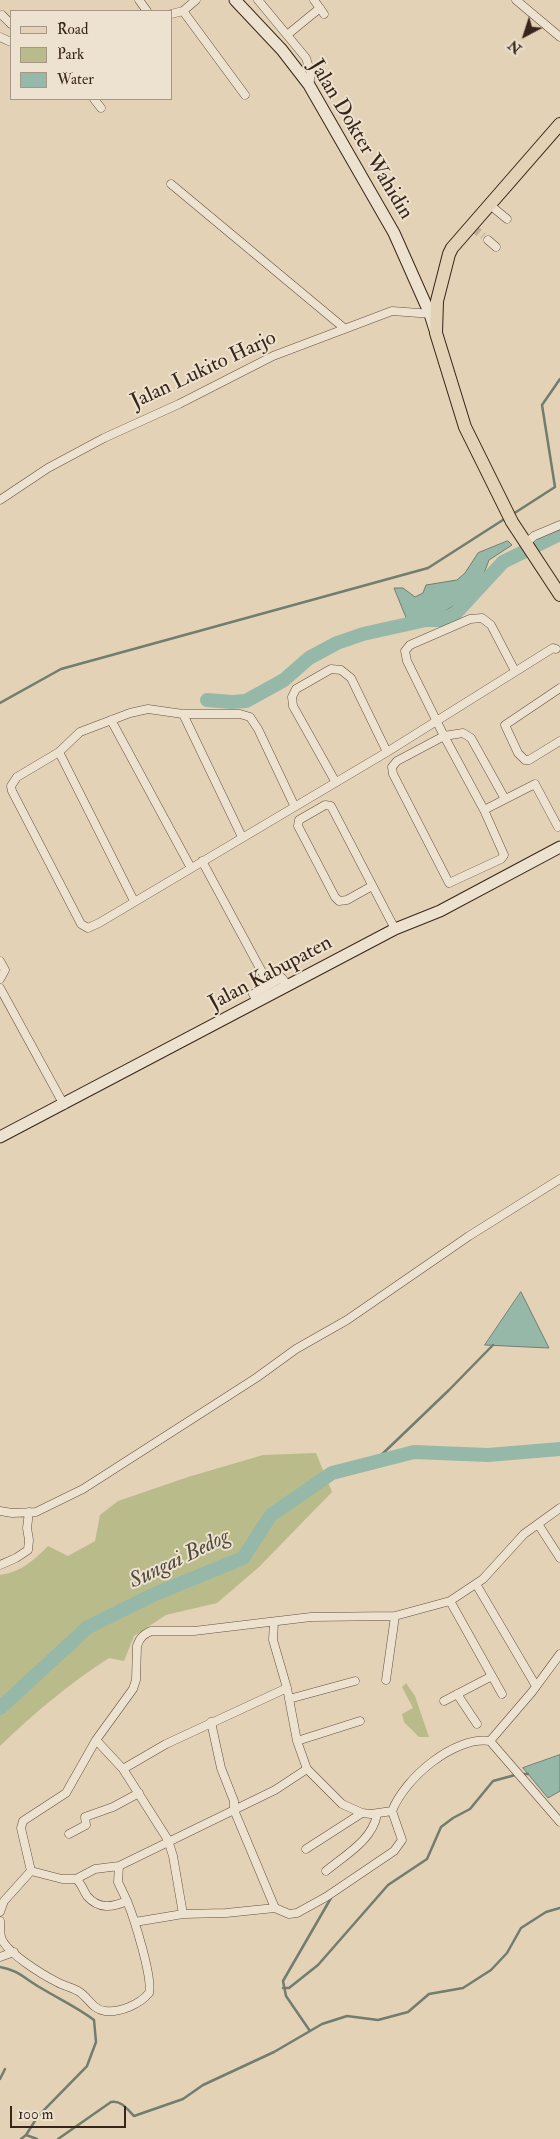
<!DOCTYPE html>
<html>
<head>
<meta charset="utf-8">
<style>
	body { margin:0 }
	#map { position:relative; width:560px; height:2139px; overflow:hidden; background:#e4d2b6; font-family:"IM FELL Double Pica",serif }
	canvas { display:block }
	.legend { position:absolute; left:10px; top:10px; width:162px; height:90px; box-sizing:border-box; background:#ede2d0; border:1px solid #a59687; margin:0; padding:6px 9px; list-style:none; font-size:15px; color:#382519 }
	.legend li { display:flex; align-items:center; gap:10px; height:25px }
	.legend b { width:25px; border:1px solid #a59687 }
	.north { position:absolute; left:500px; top:10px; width:50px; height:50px; -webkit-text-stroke:4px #ede2d0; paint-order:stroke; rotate:220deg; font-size:14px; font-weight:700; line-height:20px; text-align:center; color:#382519 }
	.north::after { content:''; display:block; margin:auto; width:18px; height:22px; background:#382519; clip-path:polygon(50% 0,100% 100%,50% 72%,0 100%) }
	.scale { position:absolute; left:10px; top:2106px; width:116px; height:22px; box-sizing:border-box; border:2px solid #382519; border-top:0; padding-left:6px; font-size:15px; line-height:18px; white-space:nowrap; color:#382519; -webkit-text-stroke:4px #ede2d0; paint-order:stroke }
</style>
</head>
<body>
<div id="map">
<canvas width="560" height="2139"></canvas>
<ul class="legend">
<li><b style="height:6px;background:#e4d2b6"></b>Road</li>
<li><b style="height:14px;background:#b9bb8b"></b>Park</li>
<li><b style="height:14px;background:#96b8a9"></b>Water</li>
</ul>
<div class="north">N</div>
<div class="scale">100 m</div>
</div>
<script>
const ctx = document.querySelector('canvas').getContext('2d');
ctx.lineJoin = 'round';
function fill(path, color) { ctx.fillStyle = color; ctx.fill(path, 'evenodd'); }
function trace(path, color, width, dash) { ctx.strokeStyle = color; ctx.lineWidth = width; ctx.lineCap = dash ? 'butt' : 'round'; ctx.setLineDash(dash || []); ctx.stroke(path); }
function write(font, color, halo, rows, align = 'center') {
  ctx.font = font + ' "IM FELL Double Pica",serif'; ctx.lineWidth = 4; ctx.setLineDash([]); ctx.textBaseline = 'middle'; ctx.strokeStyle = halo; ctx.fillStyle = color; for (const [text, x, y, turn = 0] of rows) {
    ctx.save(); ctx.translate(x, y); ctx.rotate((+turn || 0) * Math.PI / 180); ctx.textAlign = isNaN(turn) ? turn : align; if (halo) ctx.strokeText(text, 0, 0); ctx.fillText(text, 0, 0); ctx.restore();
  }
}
fill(new Path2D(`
	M316,1453L332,1492L259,1567L217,1603L166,1615L134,1636L124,1661L109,1658C71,1682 32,1715 0,1746V1575C21,1572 33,1561 48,1546L68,1556L95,1541L100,1515L118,1501L188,1477L263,1455Z
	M406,1683L415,1696L429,1737H419L404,1722L402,1714L413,1708L402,1687Z`), '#b9bb8b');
const water = new Path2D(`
	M508,541L512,545L489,560L483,576L459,602L438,616L407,620L394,588H403L415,597L423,593L426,585L457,580L465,573L478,553Z
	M521,1292L549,1348L485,1345Z
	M560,1755V1791L548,1798L523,1768Z`);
fill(water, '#96b8a9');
trace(water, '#707d6f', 1);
trace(new Path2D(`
	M513,514L555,487L542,405L560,379
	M0,703L61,669L428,568L506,518
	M374,1462L449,1390L493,1345
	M524,1774H528
	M0,1967C18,1970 25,1979 41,1988C59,1999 77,2007 94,2020L96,2042L87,2066L38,2116L26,2135
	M283,1988H289L318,1965L388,1885L427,1859L441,1827L453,1818L470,1809L493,1781L515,1775
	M310,2031L286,1996L283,1981L331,1898
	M0,2079L5,2069
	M21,2139L26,2135L37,2139
	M58,2139L111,2102C121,2100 127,2109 134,2116L183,2099L203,2085L274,2052L322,2024L347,2016L378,2020L408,2012L429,1994L463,1988L491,1970L507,1953L521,1928L546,1912L560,1908`), '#707d6f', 2.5);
trace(new Path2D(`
	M207,700L232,702L246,701L284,680L309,658L337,643L363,634L426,620H440L455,614L503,562L560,534
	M0,1708L88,1627L155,1594L243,1558L271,1515L332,1473L414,1452L488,1455L560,1449`), '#96b8a9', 14);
trace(new Path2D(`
	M473,228L483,236`), '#c2af97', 8, [8, 4]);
const street = new Path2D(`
	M139,0L147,11
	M258,0L306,58L311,74L309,85
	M314,0L324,14
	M516,0L560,37
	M183,11L245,95
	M171,14L183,11L196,0
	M2,15L11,24
	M287,35L320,8
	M0,37L11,42
	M94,99L101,108
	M171,184L344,328
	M490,205L507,219
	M488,240L496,247
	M0,500L48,468L104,438L179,404L273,356L392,311L433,314
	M525,544L534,536L560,525
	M560,688L505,725L518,753L525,760H529L560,741
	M183,714L242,837
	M111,720L191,868
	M444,736L484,810L504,855L501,859L449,883L393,774L392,767L397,761Z
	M59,752L134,901
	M335,781L293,706L292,697L296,689L331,669L341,670L351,678L387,752
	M505,799L471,738L463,733L444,736L407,661L405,651L410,645L470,619L482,618L491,625L515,671
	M294,805L258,729L250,717L240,714H183L148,709L130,713L80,732L59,752L17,777L11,786L12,791L81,924L88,928L99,923L387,752L553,648L556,649
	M484,810L535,784L558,827
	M202,861L269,985L282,978L288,986
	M372,886L347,900L339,901L335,897L298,826L299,820L325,805L331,806L395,929
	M0,961L5,970L0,979
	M0,988L64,1105
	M257,1002L253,994L269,985
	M0,1511L12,1513L36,1512L83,1489L256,1378L296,1349L347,1320L469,1236L560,1179
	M538,1524L560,1558
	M0,1565L16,1558L28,1550L29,1540L27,1528L29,1512
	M476,1584L536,1686
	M450,1601L502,1694
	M274,1622L273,1640L287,1688L297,1741L307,1769L342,1804L362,1813L371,1814L392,1811C405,1778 454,1736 490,1741L560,1822
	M386,1680L395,1616
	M457,1694L477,1724
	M289,1699L355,1681
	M444,1701L492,1676
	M211,1722L221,1768L234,1801V1810L275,1908
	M96,1740L123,1769L168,1840L173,1856L183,1914
	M297,1741L360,1721
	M490,1741L532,1692L560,1654
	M123,1769L166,1744L287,1688
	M69,1834L86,1825L85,1817L113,1807L139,1793
	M306,1849L362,1813
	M119,1866L118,1882L127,1901
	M326,1871C345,1855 373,1840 377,1814
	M76,1879L95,1869L119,1866L275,1790L307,1769
	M0,1912L4,1901L31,1871L21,1828L23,1821L66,1793L96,1740L133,1689L136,1680L137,1646C140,1637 144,1634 151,1631H194L311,1617L395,1616L450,1601L483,1579L524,1534L560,1508
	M0,1921C0,1926 0,1932 1,1937C5,1952 43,1975 57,1982C64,1986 71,1987 78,1991C89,1997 91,2009 105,2011C120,2013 140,2004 149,1993C153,1978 134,1918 127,1901C113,1907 99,1910 87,1896C83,1890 82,1884 76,1879H62L31,1871
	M135,1922L183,1914L226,1913L275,1908L289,1914L297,1913L326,1897L394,1851L402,1840L392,1811
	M0,1957L14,1952`);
const secondary = new Path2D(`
	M235,0L282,50L309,85L394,233L430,314L435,330
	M0,1137L395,929L440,911L560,847`);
const primary = new Path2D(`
	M560,124L452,248L449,254L437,301L436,333L465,427L512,522L560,595`);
trace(street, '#635040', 9);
trace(secondary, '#382519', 13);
trace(primary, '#382519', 14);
trace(street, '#ede2d0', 8);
trace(secondary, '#ede2d0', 11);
trace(primary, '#e4d2b6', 12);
write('21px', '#382519', '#ede2d0', [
	["Jalan Dokter Wahidin",360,140,59],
	["Jalan Lukito Harjo",204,371,-25],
	["Jalan Kabupaten",271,974,-28]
]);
write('italic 22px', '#504a3d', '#ede2d0', [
	["Sungai Bedog",180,1560,-26]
]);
</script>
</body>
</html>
